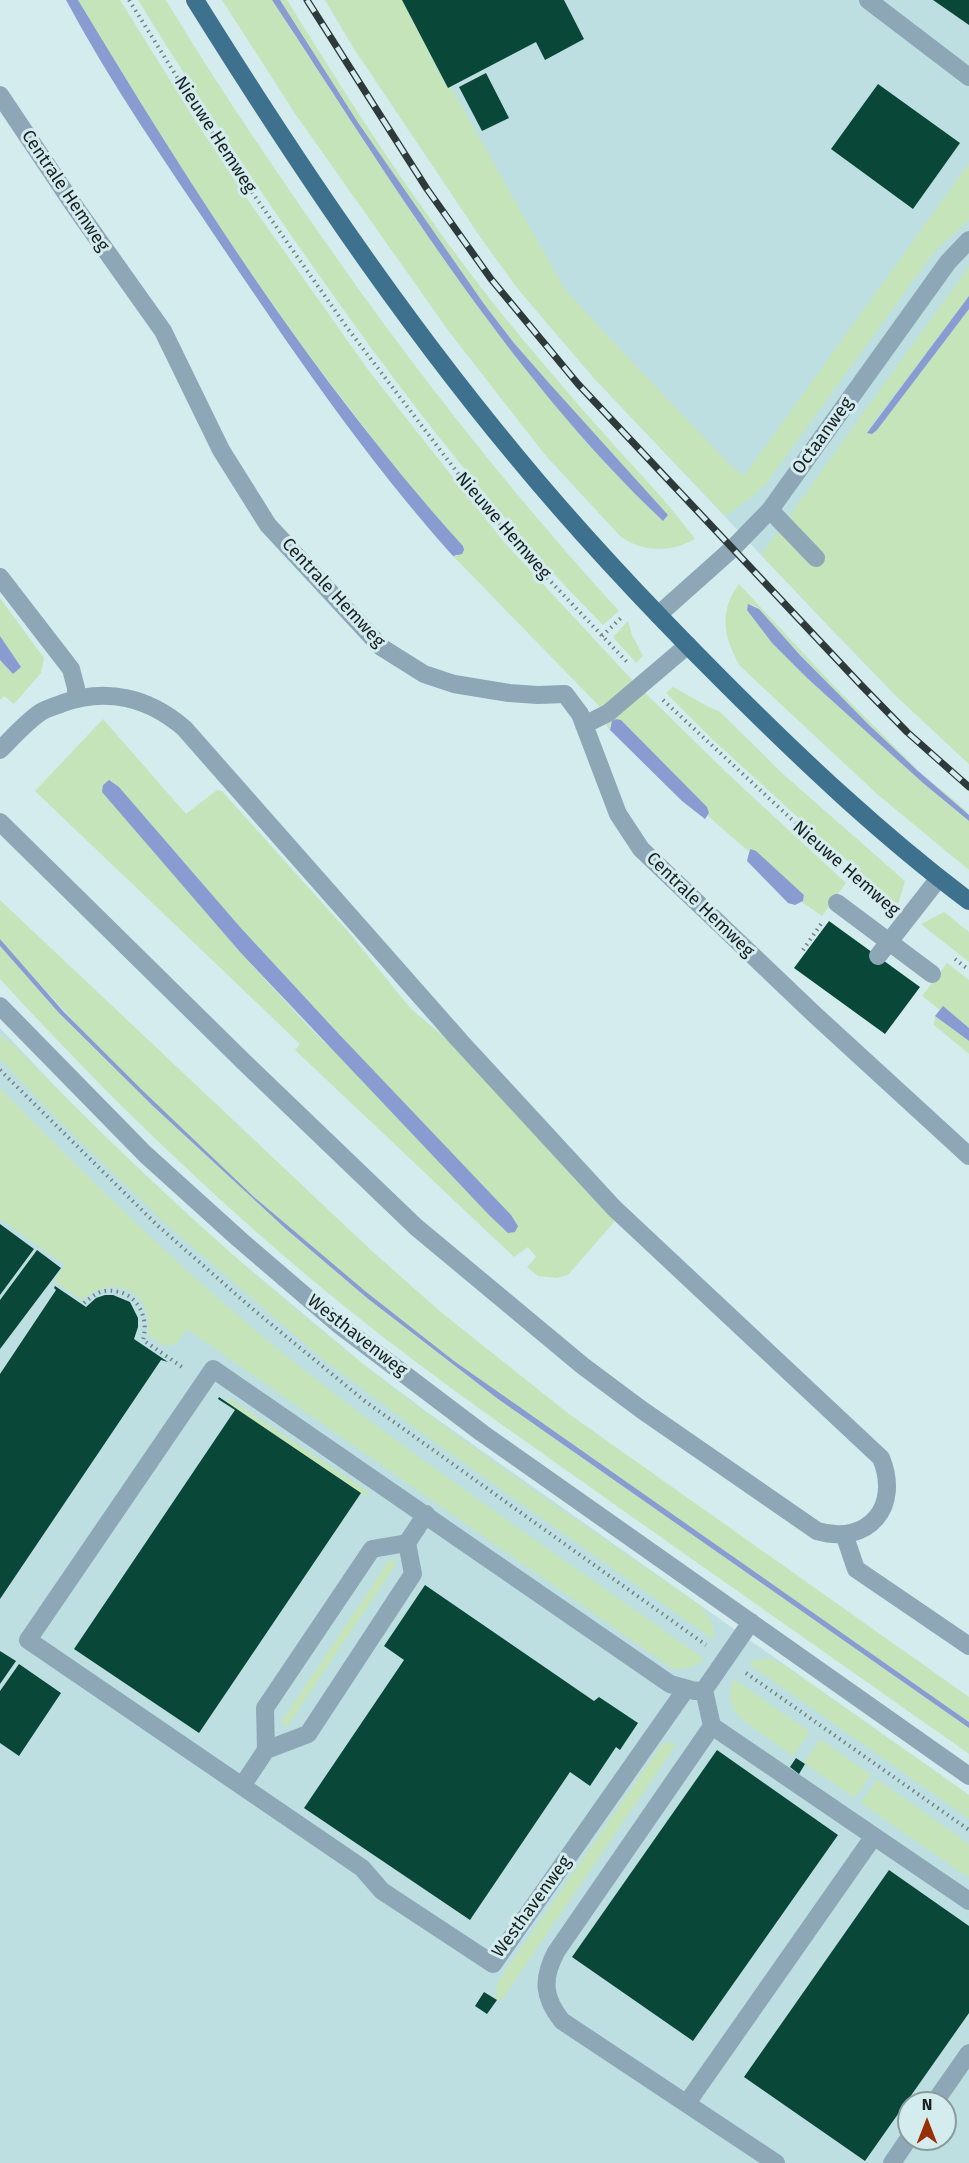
<!DOCTYPE html>
<html>
<head>
<meta charset="utf-8">
<style>
	body { margin:0 }
	#map { position:relative; width:969px; height:2163px; overflow:hidden; background:#d4ecee; font-family:"Fira Sans",sans-serif }
	canvas { display:block }
	.north { position:absolute; left:897px; top:2091px; width:60px; height:60px; box-sizing:border-box; background:#d4ecee; border:2px solid #899b9c; border-radius:50%; rotate:0deg; font-size:16px; font-weight:700; line-height:24px; text-align:center; color:#182122 }
	.north::after { content:''; display:block; margin:auto; width:21px; height:27px; background:#963004; clip-path:polygon(50% 0,100% 100%,50% 72%,0 100%) }
</style>
</head>
<body>
<div id="map">
<canvas width="969" height="2163"></canvas>
<div class="north">N</div>
</div>
<script>
const ctx = document.querySelector('canvas').getContext('2d');
ctx.lineJoin = 'round';
function fill(path, color) { ctx.fillStyle = color; ctx.fill(path, 'evenodd'); }
function trace(path, color, width, dash) { ctx.strokeStyle = color; ctx.lineWidth = width; ctx.lineCap = dash ? 'butt' : 'round'; ctx.setLineDash(dash || []); ctx.stroke(path); }
function write(font, color, halo, rows, align = 'center') {
  ctx.font = font + ' "Fira Sans",sans-serif'; ctx.lineWidth = 6; ctx.setLineDash([]); ctx.textBaseline = 'middle'; ctx.strokeStyle = halo; ctx.fillStyle = color; for (const [text, x, y, turn = 0] of rows) {
    ctx.save(); ctx.translate(x, y); ctx.rotate((+turn || 0) * Math.PI / 180); ctx.textAlign = isNaN(turn) ? turn : align; if (halo) ctx.strokeText(text, 0, 0); ctx.fillText(text, 0, 0); ctx.restore();
  }
}
fill(new Path2D(`
	M325,0H969V764L895,695L832,630L593,377L518,289L481,238L353,47Z
	M0,1028L87,1120L151,1181L222,1246L362,1363L427,1412L969,1795V2163H0ZM909,2103H945V2139H909Z`), '#bedfe2');
fill(new Path2D(`
	M78,0H120L193,117L250,203L369,371L504,542L634,682L607,705L600,707L453,556H458L463,546C422,503 386,456 350,409C249,279 163,141 78,0Z
	M138,0H166C211,75 260,148 310,220C405,358 506,487 619,611L603,625C533,555 471,479 411,401C313,272 223,138 138,0Z
	M222,0H272C390,179 506,372 663,521L668,515L549,383L514,343L484,304L357,121L280,0H287C358,115 433,231 520,336C548,369 576,403 606,436C636,470 668,502 695,539C671,553 643,552 621,537L546,456L450,333L296,115Z
	M325,0H402L447,88L451,87L564,288L590,317L732,467L744,476L969,163V220L934,252L765,485L748,500L725,516L593,377L518,289L481,238L353,47Z
	M969,266V296L867,431L877,430L969,309V764L895,695L761,555Z
	M739,584L835,687L918,770L969,813C961,811 947,796 938,788C874,733 815,672 759,609L753,605L746,608L772,643L807,678L923,783L969,821V870L877,794L740,666C724,638 718,612 739,584Z
	M0,598L44,658L41,673L14,704L4,696L0,700V660L13,674L20,667L0,636Z
	M628,621L632,635L643,656L636,663L613,637Z
	M673,687L709,707L719,711L783,774L905,881L898,905L814,832L711,738L666,693Z
	M644,692L728,774L846,883L822,916L802,902L804,895L750,849L748,851L708,816L709,813L621,720L610,725V730L606,725Z
	M103,719L186,814L217,790L222,791L351,935L411,1009L453,1044L615,1221L568,1275L557,1278L538,1276L527,1267L536,1257L528,1247L514,1257L295,1050L300,1044L35,791ZM119,787L240,927L337,1032L517,1223L312,1030L240,952L106,795Z
	M0,900L373,1252L442,1313L569,1414L969,1697V1722C871,1654 773,1585 676,1517C597,1462 516,1409 439,1350C281,1229 130,1090 0,939Z
	M944,912L969,932V962L921,924Z
	M0,946L59,1013L154,1107L286,1229L367,1298L498,1399L969,1728V1754C850,1670 730,1586 611,1502C523,1439 433,1378 349,1310C224,1209 109,1098 0,979Z
	M947,963L969,980V1028L943,1007L940,1010L922,996Z
	M935,1016L969,1041V1054L934,1025Z
	M0,1035L17,1048C126,1160 240,1266 362,1363C471,1450 588,1527 702,1607L713,1624L714,1640L427,1437L324,1360L167,1225L57,1119L0,1059Z
	M0,1088C97,1187 198,1287 308,1373C436,1474 572,1564 704,1659C696,1667 685,1670 673,1669L187,1329L175,1345L165,1346L148,1335C154,1292 115,1272 82,1300L54,1281L65,1265L0,1219Z
	M227,1399H230L366,1490L369,1492L368,1495H364L234,1407L227,1402Z
	M390,1559L397,1563L287,1727L281,1722Z
	M759,1659H771L784,1665L969,1795V1819L748,1663Z
	M734,1679L810,1732L793,1756C783,1749 773,1741 762,1734C741,1719 722,1708 734,1679Z
	M820,1739L871,1775L855,1798L804,1763Z
	M671,1742L676,1745L501,2001L496,1998L497,1983L662,1744Z
	M877,1779L969,1844V1878L861,1803Z`), '#c5e4ba');
fill(new Path2D(`
	M66,0H78C162,139 248,277 347,406C384,454 422,501 463,546L464,550L462,554L453,556C366,459 292,350 219,242C166,163 111,84 66,0Z
	M272,0H280L357,121L484,304L514,343L549,383L668,515L663,521C505,371 391,180 272,0Z
	M969,296V309L877,430L872,434L867,433Z
	M748,604L759,609L800,655L869,725L918,771L969,815V821L923,783L807,678L772,643L747,610Z
	M0,636L21,667L13,674L0,660Z
	M616,719L621,720L707,807L709,813L705,819L682,801L610,730L612,721Z
	M109,780L119,787L240,927L337,1032L511,1215L518,1226L515,1232L508,1233L489,1215L240,952L102,792L103,785Z
	M750,849L756,851L804,895L803,901L795,905L788,903L747,861Z
	M0,939L63,1011L142,1090L254,1197L365,1291L454,1361L969,1722V1728L498,1399L367,1298L286,1229L154,1107L59,1013L0,946Z
	M943,1006L969,1028V1041L935,1016Z`), '#889cd2');
fill(new Path2D(`
	M402,0H564L584,39L545,60L536,42L448,88Z
	M933,0H969V25Z
	M486,73L509,118L482,131L459,87Z
	M878,84L960,143L913,209L831,149Z
	M829,921L920,987L885,1034L794,968Z
	M0,1224L34,1249L0,1295Z
	M37,1250L61,1268L0,1349V1300Z
	M55,1286L86,1307L96,1298L105,1295H113L130,1302L138,1318V1327L134,1339L168,1362L161,1360L0,1599V1374L56,1290L54,1288Z
	M219,1397L361,1493L199,1733L74,1649L235,1410L218,1399Z
	M425,1585L594,1701L599,1697L638,1723L620,1750L616,1747L590,1786L570,1772L470,1920L304,1808L404,1660L384,1646Z
	M0,1651L16,1661L0,1684Z
	M19,1664L61,1693L19,1756L0,1743V1691Z
	M717,1750L838,1835L693,2041L572,1957Z
	M796,1758L805,1764L799,1774L790,1767Z
	M889,1870L969,1926V2013L865,2161L744,2077Z
	M484,1992L497,2000L487,2014L475,2006Z`), '#094838');
trace(new Path2D(`
	M129,0L200,114L249,188L348,329L476,497L537,567L627,662
	M602,636L623,616
	M663,700L869,891
	M803,950L821,924
	M955,959L969,970
	M0,1070L157,1225L255,1311L366,1402L706,1645
	M84,1303C90,1298 97,1292 105,1291C135,1288 150,1315 143,1340L185,1369
	M746,1673L969,1830`), '#728284', 4, [1.5, 4.5]);
trace(new Path2D(`
	M868,0L969,77
	M0,95L75,207L163,331L221,450L268,525L381,647L424,674L454,684L509,693L538,695L565,694L580,714L618,814L641,849L814,1014L969,1156
	M770,510L816,558
	M0,577L71,669L76,688V699
	M658,615L732,549L770,510L948,262L969,240
	M584,725L608,713L688,645
	M0,750C13,737 26,722 41,712C47,708 56,706 63,703C107,687 149,698 184,728L460,1041L614,1208L881,1458C901,1506 869,1546 817,1531L642,1410L583,1366L416,1227L245,1063L0,822
	M837,903L932,974
	M878,956L939,878
	M0,1006L145,1154L239,1239L338,1324L482,1433L969,1776
	M844,1534L856,1569L969,1646
	M751,1622L704,1690L712,1726L969,1901
	M686,1689L493,1964L382,1891L362,1868L28,1640L213,1369L670,1684L695,1691L704,1690
	M712,1726L556,1952C542,1979 543,1997 562,2021L776,2163
	M266,1750L265,1708L372,1549L407,1543L426,1514
	M242,1786L266,1750L308,1734L413,1574L407,1543
	M687,2103L874,1836
	M934,2103L969,2053
	M892,2163L909,2138`), '#8da7b7', 18);
trace(new Path2D(`
	M195,0C293,157 397,313 516,456C581,535 651,609 723,681C801,759 881,835 969,901`), '#3e718d', 18);
const rail = new Path2D(`
	M307,0L427,189L491,279L578,384L861,685L907,732L969,787`);
trace(rail, '#2e393a', 7);
trace(rail, '#d4ecee', 4.5, [14]);
write('18px', '#182122', '#d4ecee', [
	["Nieuwe Hemweg",215,135,57],
	["Centrale Hemweg",65,191,56],
	["Octaanweg",823,436,-54],
	["Nieuwe Hemweg",503,526,49],
	["Centrale Hemweg",333,593,47],
	["Nieuwe Hemweg",846,869,41],
	["Centrale Hemweg",700,905,44],
	["Westhavenweg",357,1336,38],
	["Westhavenweg",532,1907,-54]
]);
</script>
</body>
</html>
